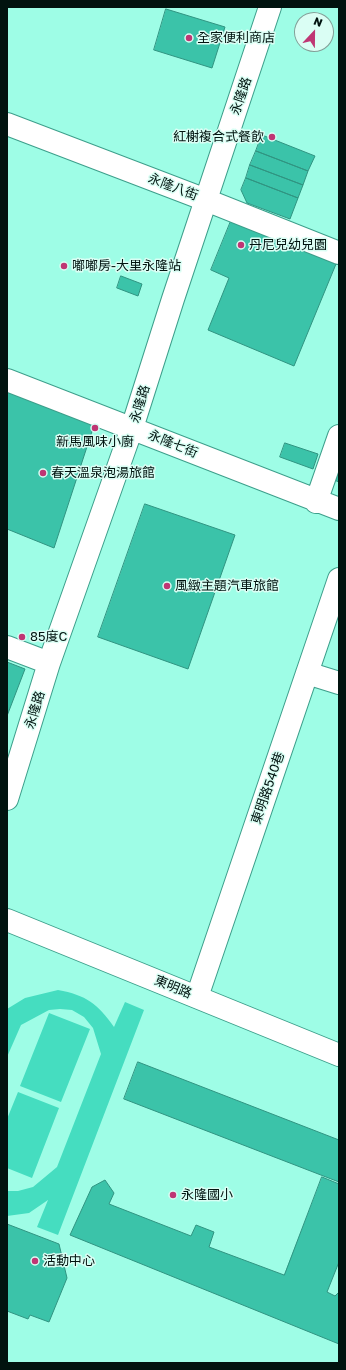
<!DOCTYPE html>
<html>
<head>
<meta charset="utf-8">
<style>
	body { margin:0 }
	#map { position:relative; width:346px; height:1370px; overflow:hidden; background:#9efde6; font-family:"Golos Text",sans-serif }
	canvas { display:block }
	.frame { position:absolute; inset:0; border:8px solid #01130f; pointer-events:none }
	.north { position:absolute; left:294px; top:12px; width:40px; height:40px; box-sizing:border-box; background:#dafef4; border:1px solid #83a098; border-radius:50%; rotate:22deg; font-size:11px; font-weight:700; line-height:16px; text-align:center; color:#01130f }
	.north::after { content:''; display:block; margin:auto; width:14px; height:18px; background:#bf3674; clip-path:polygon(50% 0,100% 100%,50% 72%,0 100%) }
</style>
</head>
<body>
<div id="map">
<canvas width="346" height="1370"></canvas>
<div class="frame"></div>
<div class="north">N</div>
</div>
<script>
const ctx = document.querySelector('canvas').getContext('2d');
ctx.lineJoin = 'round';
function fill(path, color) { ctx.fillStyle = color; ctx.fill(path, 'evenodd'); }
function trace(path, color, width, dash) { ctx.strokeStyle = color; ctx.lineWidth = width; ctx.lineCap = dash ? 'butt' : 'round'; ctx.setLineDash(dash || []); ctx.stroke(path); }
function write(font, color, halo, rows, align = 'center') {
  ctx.font = font + ' "Golos Text","Noto Sans TC",sans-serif'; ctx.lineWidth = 3; ctx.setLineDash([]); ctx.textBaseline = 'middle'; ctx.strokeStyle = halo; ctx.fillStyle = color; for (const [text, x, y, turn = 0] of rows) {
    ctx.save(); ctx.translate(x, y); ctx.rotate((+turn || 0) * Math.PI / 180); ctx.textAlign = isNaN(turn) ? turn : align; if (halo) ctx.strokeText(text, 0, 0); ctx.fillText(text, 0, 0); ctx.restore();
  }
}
fill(new Path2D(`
	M58,990C86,995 98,1004 114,1027L125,1002L144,1010L58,1235L37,1227L48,1200L29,1213L7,1216V1191H18L33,1187L57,1167L101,1054L93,1028L84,1017L72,1010L60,1009L49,1010L21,1025L7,1057V1009L25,998Z
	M49,1013L90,1029L61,1102L20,1086Z
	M18,1092L59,1108L32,1178L7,1168V1119Z`), '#45ddc0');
const building = new Path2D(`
	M166,9L225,27L212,68L154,50Z
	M262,135L315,156L308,171L256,151Z
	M256,151L308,171L303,185L250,165Z
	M250,165L303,185L298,198L246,178Z
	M246,178L298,198L290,219L247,203L241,190Z
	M231,221L336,264L294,366L208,330L229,278L211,270Z
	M121,276L142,284L138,296L117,288Z
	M7,381L97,416L54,548L7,529Z
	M285,443L318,454L313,469L280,457Z
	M339,465V482L327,477Z
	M145,504L235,535L188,669L98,637Z
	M7,662L25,669L7,716Z
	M138,1062L339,1140V1182L124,1099Z
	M322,1177L339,1184V1262L327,1292L335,1296L339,1292V1344L70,1235L92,1187L105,1180L114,1193L109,1204L191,1236L196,1225L214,1232L209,1247L284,1275Z
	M7,1224L59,1244L67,1278L49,1322L30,1315L28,1319L7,1311Z`);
fill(building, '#3bc3a9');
trace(building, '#309481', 1);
const minor = new Path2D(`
	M7,124L206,200L339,253
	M7,380L339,509
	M316,502L339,436
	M7,647L49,663
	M307,673L339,683
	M7,799L49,663L132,428L173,299L270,7
	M7,920L339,1055
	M197,997L339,579`);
trace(minor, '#3d9f8b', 24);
trace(minor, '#fff', 22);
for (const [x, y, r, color] of [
	[189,38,4,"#bf3674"],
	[272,137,4,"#bf3674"],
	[241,245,4,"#bf3674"],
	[64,266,4,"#bf3674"],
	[95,428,4,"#bf3674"],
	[43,473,4,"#bf3674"],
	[167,586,4,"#bf3674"],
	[22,637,4,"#bf3674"],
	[173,1195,4,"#bf3674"],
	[35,1261,4,"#bf3674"]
]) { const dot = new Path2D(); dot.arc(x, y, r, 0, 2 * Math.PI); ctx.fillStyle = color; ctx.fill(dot); trace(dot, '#dafef4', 1.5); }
write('13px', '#01130f', '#dafef4', [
	["全家便利商店",197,38],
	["紅榭複合式餐飲",264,137,"right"],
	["丹尼兒幼兒園",249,245],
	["嘟嘟房-大里永隆站",72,266],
	["新馬風味小廚",95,442,"center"],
	["春天溫泉泡湯旅館",51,473],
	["風緻主題汽車旅館",175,586],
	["85度C",30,637],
	["永隆國小",181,1195],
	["活動中心",43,1261]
], 'left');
write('13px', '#01130f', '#dafef4', [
	["永隆路",241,96,-71],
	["永隆八街",173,187,21],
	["永隆路",140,404,-73],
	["永隆七街",173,444,22],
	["永隆路",35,710,-73],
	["東明路540巷",268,788,-71],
	["東明路",173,987,22]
]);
</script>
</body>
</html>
